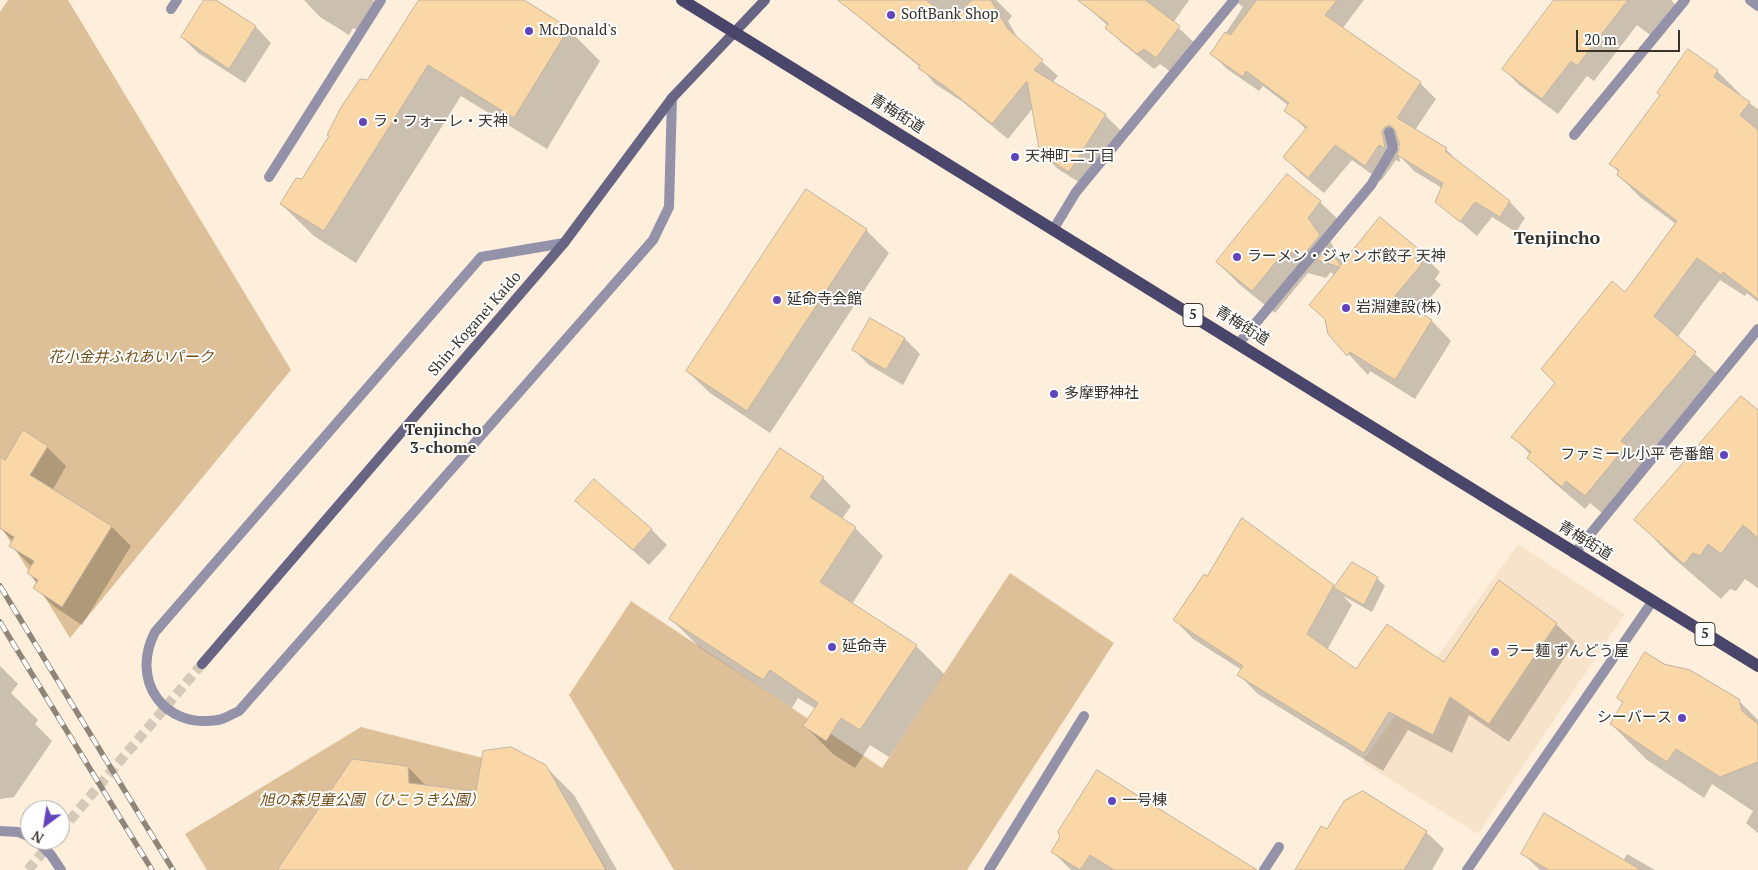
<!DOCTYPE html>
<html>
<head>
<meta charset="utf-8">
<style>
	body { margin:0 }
	#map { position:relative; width:1758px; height:870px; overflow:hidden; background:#feefdc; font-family:"PT Serif",serif }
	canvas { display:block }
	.north { position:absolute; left:20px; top:800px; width:50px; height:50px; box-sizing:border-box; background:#fff; border:1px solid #afadaa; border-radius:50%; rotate:211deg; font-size:14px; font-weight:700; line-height:20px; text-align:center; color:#38332b }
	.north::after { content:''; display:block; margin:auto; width:18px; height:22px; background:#6245bd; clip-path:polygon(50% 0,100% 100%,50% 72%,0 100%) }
	.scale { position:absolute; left:1576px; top:30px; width:104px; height:22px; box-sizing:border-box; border:2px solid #38332b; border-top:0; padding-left:6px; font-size:15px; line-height:18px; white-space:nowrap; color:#38332b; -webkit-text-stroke:4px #fff; paint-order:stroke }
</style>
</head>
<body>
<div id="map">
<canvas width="1758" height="870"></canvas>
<div class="north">N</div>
<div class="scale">20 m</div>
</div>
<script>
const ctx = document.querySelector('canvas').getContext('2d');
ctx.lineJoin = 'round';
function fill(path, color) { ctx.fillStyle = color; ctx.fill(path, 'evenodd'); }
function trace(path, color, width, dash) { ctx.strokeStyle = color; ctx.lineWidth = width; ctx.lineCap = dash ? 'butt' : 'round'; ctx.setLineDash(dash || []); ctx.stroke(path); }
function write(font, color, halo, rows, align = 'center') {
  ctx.font = font + ' "PT Serif","Noto Sans JP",serif'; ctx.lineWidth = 4; ctx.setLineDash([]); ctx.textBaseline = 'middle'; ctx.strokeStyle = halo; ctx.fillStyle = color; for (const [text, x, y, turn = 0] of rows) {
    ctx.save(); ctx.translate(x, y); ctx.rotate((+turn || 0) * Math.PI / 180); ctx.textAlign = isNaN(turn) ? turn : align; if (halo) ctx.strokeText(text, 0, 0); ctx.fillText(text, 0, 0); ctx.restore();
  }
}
fill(new Path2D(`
	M1518,544L1625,614L1478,834L1362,762Z`), '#f7e3c9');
fill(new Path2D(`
	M8,0H68L291,370L70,638L0,525V12Z
	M1010,573L1114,643L967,870H674L569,695L631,601L882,768Z
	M361,727L550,775L607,870H207L185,834Z`), '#ddc098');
fill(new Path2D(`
	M304,0H373L376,3L360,32L353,28L349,35L320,17Z
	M420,0H522L568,29L600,61L547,149L461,96L356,263L314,236L281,204L303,180Z
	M870,0H996L1012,16L1008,21L1020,42L1058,76L1053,82L1105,115L1121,131L1085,186L1058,169L1042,153L1033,108L1008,139L963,102L935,84L920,67L874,30L858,15Z
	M1080,0H1189L1173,23L1195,43L1172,73L1160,64L1154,69L1122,43L1107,28L1108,26Z
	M1234,0H1364L1342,29L1420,83L1436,99L1415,130L1446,149L1461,165L1510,202L1525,218L1516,232L1492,217L1477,236L1437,202L1442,188L1414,171L1399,155L1400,162L1396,160L1381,181L1352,160L1324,193L1300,173L1284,157L1307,130L1286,110L1289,106L1263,86L1259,91L1227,69L1212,54L1243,7ZM1400,143L1401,146L1399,154L1398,147Z
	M1556,0H1671L1678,7L1654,38L1637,25L1594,81L1587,76L1558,114L1519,85L1504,69Z
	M217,2L256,27L271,43L245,83L198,53L182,37Z
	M1688,51L1717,71L1740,94L1739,96L1758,109V302L1747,293L1745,296L1720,280L1677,338L1718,375L1608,518L1590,503L1585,509L1551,480L1528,458L1531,455L1513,437L1626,294L1676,224L1641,198L1618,175L1619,172L1610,164L1662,95Z
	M806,191L866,230L889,253L770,433L710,393L687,371Z
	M1320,202L1343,224L1330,241L1343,264L1420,252L1440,272L1435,279L1441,285L1418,312L1432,321L1451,341L1415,399L1370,371L1368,375L1329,333L1327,321L1310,305L1335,276L1331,272L1326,278L1308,273L1275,313L1240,285L1217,262Z
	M904,338L920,354L903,385L869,365L854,350Z
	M1758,412V588L1745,579L1736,591L1730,589L1721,599L1671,556L1636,520Z
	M47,447L66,466L52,491L112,527L131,546L82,625L55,607L35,588L38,583L28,573L32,567L11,546L13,541L0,528V468Z
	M823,478L851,506L842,519L855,528L883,556L852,604L916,646L944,674L889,757L870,745L855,768L833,754L805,726L816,709L798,698L792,708L699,647L671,619Z
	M577,501L651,529L667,545L649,565Z
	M1208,578L1333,586L1335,588L1377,578L1385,586L1372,612L1343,596L1352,605L1327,650L1356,671L1444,664L1556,624L1575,642L1509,742L1469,715L1452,753L1408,730L1383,771L1258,694L1239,675L1242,670L1193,639L1175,620Z
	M1663,665L1738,700L1758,720V833L1746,823L1753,811L1712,784L1704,798L1647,760L1611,724L1624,704L1618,698Z
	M0,666L18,684L11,693L38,720L35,724L52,741L14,797L0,799Z
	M545,766L574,795L617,870H278L408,767L427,787L477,792Z
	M1363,792L1426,832L1444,849L1432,870H1296L1327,831Z
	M1062,837L1254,870H1071L1053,852Z
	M1522,853L1623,861L1627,854L1655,870H1540Z`), '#0003');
const building = new Path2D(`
	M204,0H216L256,26L229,69L181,37Z
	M419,0H524L569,28L514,118L428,65L324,231L280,204L296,178L302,179L329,136L327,135L340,109L360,79L367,80Z
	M838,0H926L954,22L971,0H991L1007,28L1043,60L1034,70L1106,114L1069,172L1040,154L1027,81L992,124L946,87L918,68L920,66Z
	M1078,0H1145L1180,26L1156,58L1144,49L1137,54L1105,28L1108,24Z
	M1257,0H1337L1325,15L1421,82L1397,118L1447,148L1445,151L1510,201L1500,217L1475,202L1460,222L1435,202L1443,183L1397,155L1400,146L1395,130L1390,125L1385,127L1382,131L1385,148L1379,145L1365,166L1335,145L1308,178L1283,157L1307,127L1284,111L1289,103L1246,71L1243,77L1210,54L1225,32L1230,35Z
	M1554,0H1628L1577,66L1571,61L1542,99L1502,69Z
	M1688,49L1718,70L1714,77L1750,102L1740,115L1758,130V299L1723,272L1721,275L1697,258L1654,316L1696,352L1621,441L1627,445L1585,496L1566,481L1562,487L1527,458L1531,452L1511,437L1555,383L1541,369L1612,281L1625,292L1677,221L1617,175L1619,170L1609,164L1660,95L1657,93Z
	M1287,174L1321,201L1308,218L1320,235L1303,256L1285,251L1252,291L1216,262Z
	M806,189L867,229L747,411L686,371Z
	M1380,217L1421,251L1415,258L1422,264L1395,296L1432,320L1395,380L1350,352L1347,356L1328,334L1325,319L1309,305L1340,267L1317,260L1328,247L1340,265Z
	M870,318L905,338L886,370L852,350Z
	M1741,396L1758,410V538L1743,525L1721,554L1708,544L1700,556L1693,553L1684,564L1634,520Z
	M23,430L48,446L30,475L112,526L62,607L33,588L38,580L27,573L34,561L9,546L14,537L0,528V457L5,460Z
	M780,448L824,477L810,497L856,527L820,582L917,645L860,730L841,718L826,741L803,726L818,703L770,670L763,680L669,619Z
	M594,479L652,529L633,550L575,501Z
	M1242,518L1334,585L1307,634L1356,669L1387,624L1444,662L1499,580L1557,623L1489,724L1450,697L1433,735L1389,712L1364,753L1237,675L1243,666L1173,620L1204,574L1207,576Z
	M1352,562L1378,577L1364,605L1334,588Z
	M1645,652L1664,664L1690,670L1739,699L1742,711L1758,724V762L1720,777L1676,749L1667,762L1610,724L1623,702L1617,698Z
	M511,747L546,765L606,870H277L352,759L408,766L409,783L476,791L483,751Z
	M1097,770L1257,870H1114L1090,855L1080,870L1051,852L1060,837L1058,832Z
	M1363,791L1427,831L1404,870H1295L1321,826L1327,829L1344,801Z
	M1544,813L1641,870H1549L1521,854Z`);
fill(building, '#fad7a6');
trace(building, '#c2b4a1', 1);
trace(new Path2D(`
	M60,832L202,664
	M28,870L53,840`), '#d6c9b9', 10, [10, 5]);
trace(new Path2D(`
	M1750,0L1758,6
	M1574,135L1685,0
	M269,177L381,0
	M1239,343L1371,185L1393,148L1389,132
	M989,870L1084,716
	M1264,870L1279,847`), '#9492a8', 10);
trace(new Path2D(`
	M171,9L177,0
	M1053,230L1076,192L1234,0
	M564,243L481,257L155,632C130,680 163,729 218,720C225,719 232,714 239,711L653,240L669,207L672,98
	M1574,554L1758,329
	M0,831L18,832L30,837
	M36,840L51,855L61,870
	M1467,870L1652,602`), '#9492a8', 10);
trace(new Path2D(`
	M202,664L564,243L672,98L765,0`), '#686484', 10);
trace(new Path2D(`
	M682,0L1758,666`), '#4a456a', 12);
const rail = new Path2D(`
	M0,586L173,870
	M0,622L152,870`);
trace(rail, '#8f8679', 5.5);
trace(rail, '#fff', 4, [11]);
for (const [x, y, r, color] of [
	[891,15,5,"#6245bd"],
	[529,31,5,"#6245bd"],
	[363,122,5,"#6245bd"],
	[1015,157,5,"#6245bd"],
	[1237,257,5,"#6245bd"],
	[777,300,5,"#6245bd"],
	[1346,308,5,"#6245bd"],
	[1054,394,5,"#6245bd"],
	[1724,455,5,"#6245bd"],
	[832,647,5,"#6245bd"],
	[1495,652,5,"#6245bd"],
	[1682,718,5,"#6245bd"],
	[1112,801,5,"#6245bd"]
]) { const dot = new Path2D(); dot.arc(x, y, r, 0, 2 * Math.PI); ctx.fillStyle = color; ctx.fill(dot); trace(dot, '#fff', 2); }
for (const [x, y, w] of [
	[1193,315,20],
	[1705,634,20]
]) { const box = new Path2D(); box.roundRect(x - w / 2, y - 11.5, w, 23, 4); ctx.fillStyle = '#fff'; ctx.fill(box); trace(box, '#38332b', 1); }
write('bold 14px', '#38332b', null, [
	["5",1193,315],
	["5",1705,634]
]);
write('15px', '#38332b', '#fff', [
	["SoftBank Shop",901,15],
	["McDonald's",539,31],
	["ラ・フォーレ・天神",373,122],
	["天神町二丁目",1025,157],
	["ラーメン・ジャンボ餃子 天神",1247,257],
	["延命寺会館",787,300],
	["岩淵建設(株)",1356,308],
	["多摩野神社",1064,394],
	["ファミール小平 壱番館",1714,455,"right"],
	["延命寺",842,647],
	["ラー麺 ずんどう屋",1505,652],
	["シーバース",1672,718,"right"],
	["一号棟",1122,801]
], 'left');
write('15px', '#38332b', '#fff', [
	["青梅街道",897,114,32],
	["Shin-Koganei Kaido",475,324,-49],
	["青梅街道",1242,326,32],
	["青梅街道",1585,541,32]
]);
write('italic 15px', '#704e17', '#fff', [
	["花小金井ふれあいパーク",131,358],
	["旭の森児童公園（ひこうき公園）",372,801]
]);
write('bold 16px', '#38332b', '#fff', [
	["Tenjincho",443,430],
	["3-chome",443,448]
]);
write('bold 18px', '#38332b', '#fff', [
	["Tenjincho",1557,239]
]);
</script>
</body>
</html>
